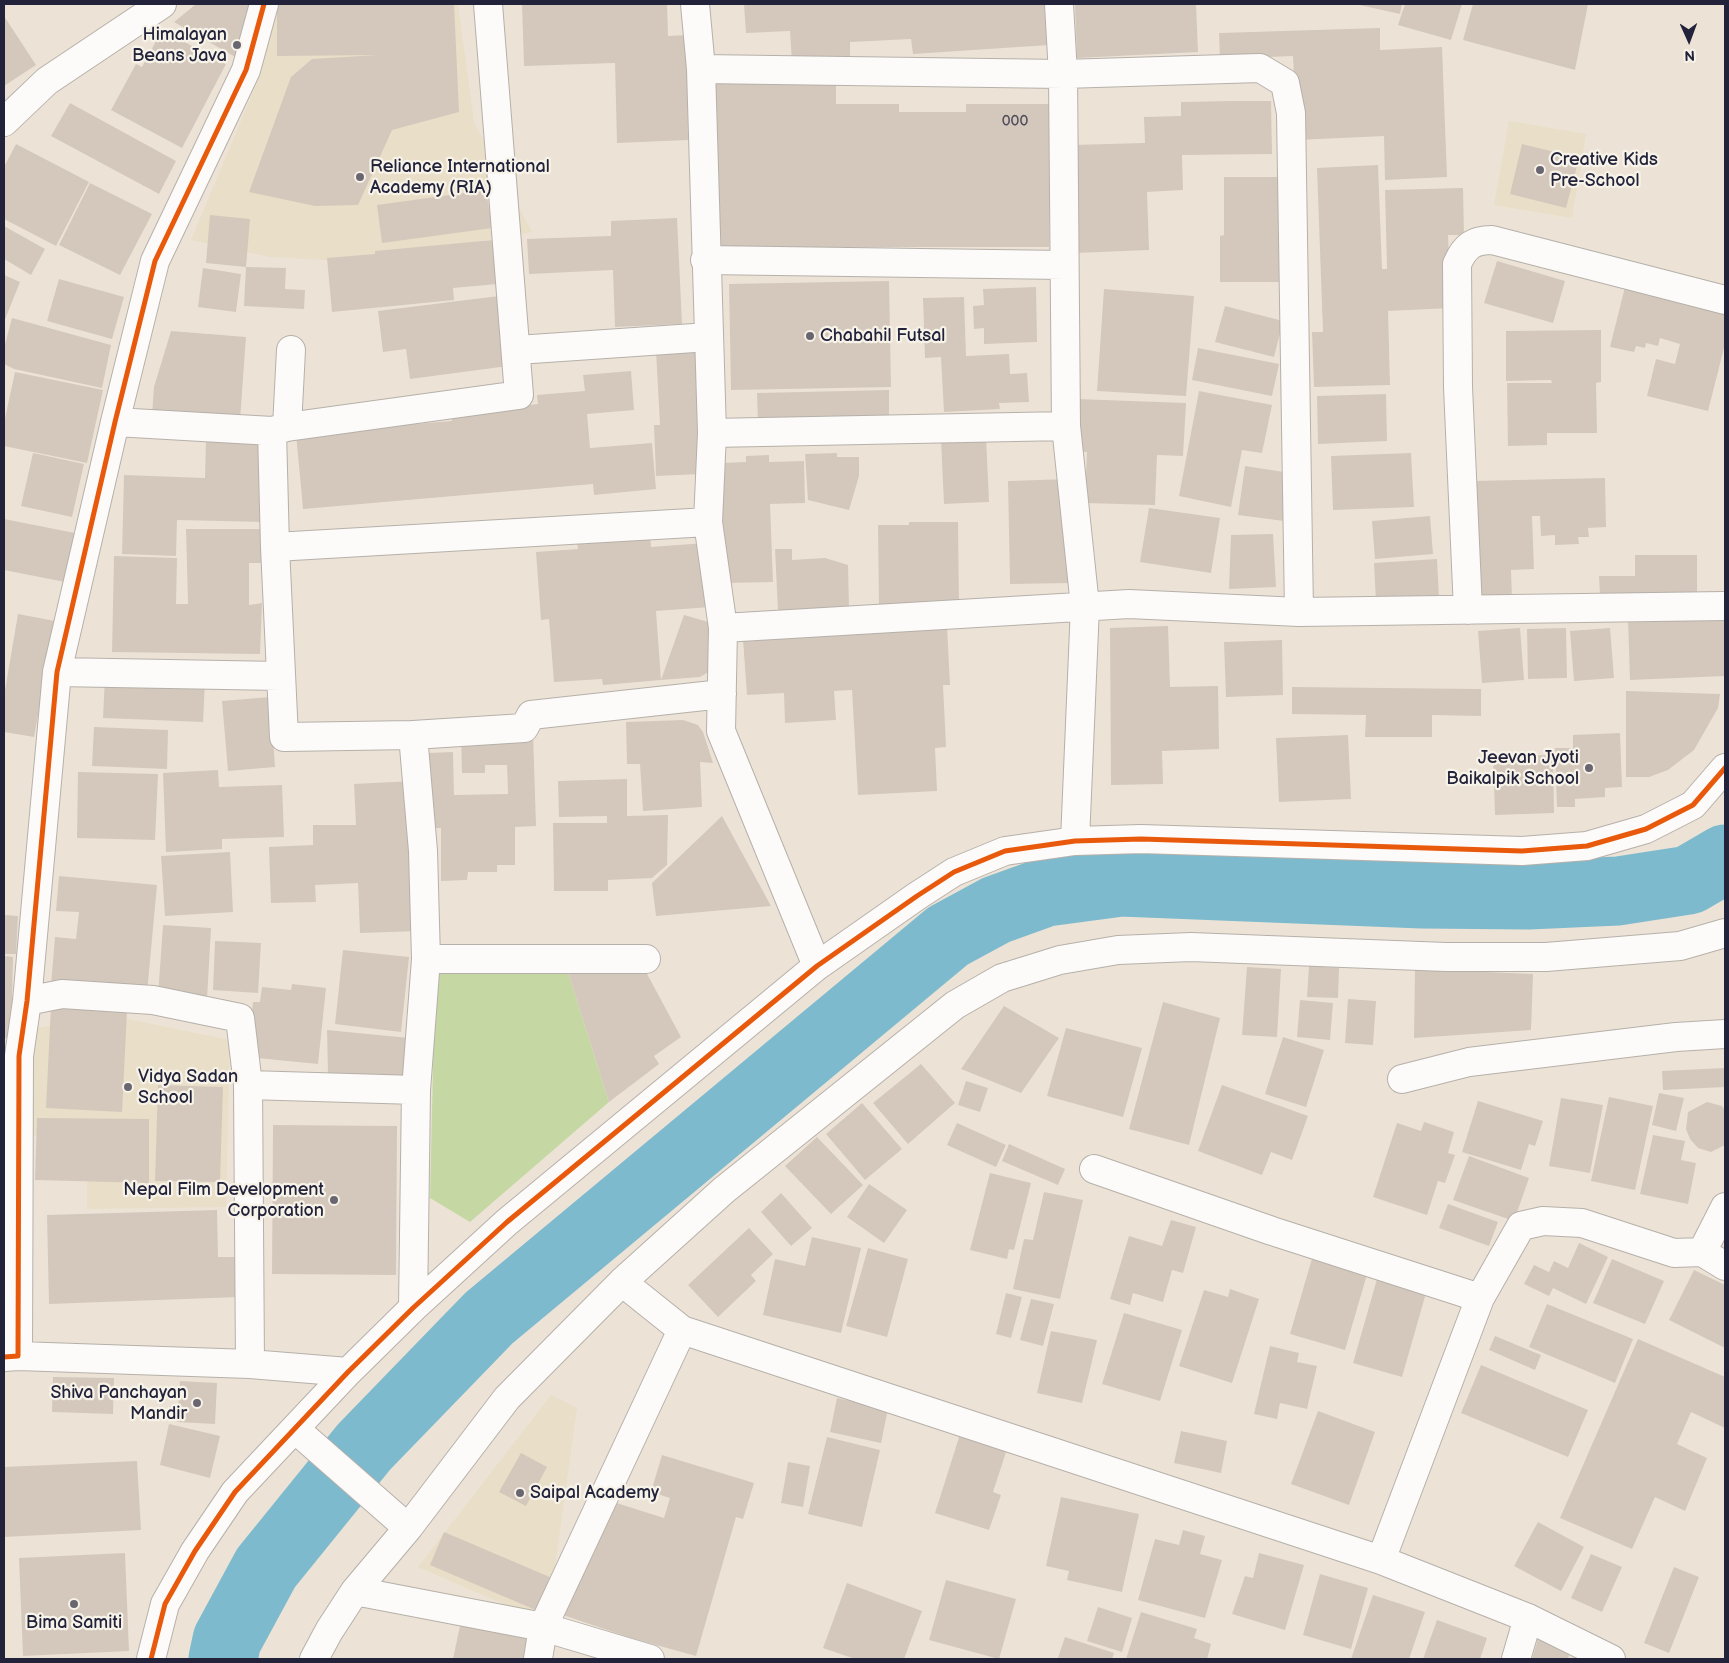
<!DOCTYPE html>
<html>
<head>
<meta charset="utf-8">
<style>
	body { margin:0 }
	#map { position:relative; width:1729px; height:1663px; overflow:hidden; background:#ece3d6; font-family:"Balsamiq Sans",sans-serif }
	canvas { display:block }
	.frame { position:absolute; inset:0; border:5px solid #22223b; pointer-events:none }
	.north { position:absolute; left:1664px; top:15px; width:50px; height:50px; -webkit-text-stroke:4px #f7f3e8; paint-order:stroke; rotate:178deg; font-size:14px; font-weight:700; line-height:20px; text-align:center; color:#22223b }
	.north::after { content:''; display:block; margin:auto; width:18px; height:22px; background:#22223b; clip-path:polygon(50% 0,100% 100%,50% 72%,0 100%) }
</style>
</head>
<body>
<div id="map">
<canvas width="1729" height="1663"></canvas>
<div class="frame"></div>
<div class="north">N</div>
</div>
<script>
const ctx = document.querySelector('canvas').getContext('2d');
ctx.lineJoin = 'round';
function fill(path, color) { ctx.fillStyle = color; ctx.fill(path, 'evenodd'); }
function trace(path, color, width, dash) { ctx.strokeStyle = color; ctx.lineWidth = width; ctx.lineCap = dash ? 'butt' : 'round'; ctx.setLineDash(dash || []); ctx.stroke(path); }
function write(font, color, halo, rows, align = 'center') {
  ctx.font = font + ' "Balsamiq Sans",sans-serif'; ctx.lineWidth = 4.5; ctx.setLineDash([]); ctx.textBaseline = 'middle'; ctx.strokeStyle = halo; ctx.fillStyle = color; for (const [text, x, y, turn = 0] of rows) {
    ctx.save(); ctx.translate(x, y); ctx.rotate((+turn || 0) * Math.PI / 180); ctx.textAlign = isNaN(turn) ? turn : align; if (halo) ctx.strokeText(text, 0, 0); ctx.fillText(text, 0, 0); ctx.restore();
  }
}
fill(new Path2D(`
	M275,4H458L474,122L532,232L360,262L270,257L191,240L261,73Z
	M1509,121L1586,134L1572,218L1494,205Z
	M113,1016L230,1040L226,1207L87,1209L88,1135L26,1136L29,1029Z
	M551,1395L577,1408L555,1567L534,1612H522L418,1567Z`), '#e9dec7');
fill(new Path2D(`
	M568,972L609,1102L470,1222L430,1198L435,980L441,973Z`), '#c5d8a4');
trace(new Path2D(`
	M223,1659L227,1640L266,1568L364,1447L489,1318L948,936L996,910L1046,892L1121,882L1422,894L1528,895L1618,891L1689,880L1725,859`), '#7dbace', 69);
fill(new Path2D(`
	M196,4H250L237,58L174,22Z
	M277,4H454L459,112L392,130L358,205L315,206L249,192L291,77L312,59L378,55L277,56Z
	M522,4H667L668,36L687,35L688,140L617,143L615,63L524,66Z
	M744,4H1046L1049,45L913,54L911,39L850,42V58L792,62L790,31L746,33Z
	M1075,4H1196L1198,52L1077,58Z
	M1355,4H1402L1400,14Z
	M1405,4H1462L1451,40L1398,25Z
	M1473,4H1588L1575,70L1463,40Z
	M4,16L36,65L4,86Z
	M1380,28V50L1442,47L1447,177L1385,180L1384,136L1297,140L1293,56L1220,59L1219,33Z
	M162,30L226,64L182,148L111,110L136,64L142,67Z
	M712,82H836V104H899V112H966V104H1050L1049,247H711Z
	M1232,101H1271L1272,154L1182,155L1183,190L1147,192L1149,250L1075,253L1071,145L1145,143L1144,117L1181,116V102Z
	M70,103L176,161L159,194L51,136Z
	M16,144L89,182L56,246L4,219V167Z
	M1522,144L1579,158L1566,208L1510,194Z
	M1378,165L1382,269H1387L1385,190L1463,188L1464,235H1448L1451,308L1388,311L1390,385L1314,387L1312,332H1323L1317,168Z
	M1224,177H1280L1279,282H1220V236L1224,235Z
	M90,183L152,214L120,275L59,245Z
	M486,190L492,228L382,243L377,205Z
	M210,215L250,219L246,267L206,263Z
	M677,218L682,324L615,327L613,270L529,274L527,239L611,236V221Z
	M4,226L45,249L31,275L4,259Z
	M493,240L497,284L453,288L454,300L332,312L327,258L375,254V251Z
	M1497,261L1565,281L1553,323L1484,303Z
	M246,267L286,268L285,289L305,290L304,309L244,306Z
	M203,268L241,274L236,312L198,307Z
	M4,275L20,282L4,322Z
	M59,279L124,297L112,339L47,321Z
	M889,281L891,387L731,390L729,284Z
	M1626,283L1725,309V344L1708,411L1647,396L1656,359L1675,364L1680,344L1660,338L1658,346L1646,343L1645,348L1636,346L1634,352L1610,347Z
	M1036,287L1037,342L984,344V328L974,329L973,306L984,305L983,289Z
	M1104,289L1194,296L1186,396L1097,391Z
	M499,296L508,366L410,379L406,349L383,352L378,311Z
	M964,297L966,356L1009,354L1010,374L1027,373L1029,402L999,403L1000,409L944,412L941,357L925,358L923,298Z
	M1225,306L1283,321L1274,357L1215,342Z
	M12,318L111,345L102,388L14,369L4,364V348Z
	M1601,330V382L1596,383L1597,433H1547V445L1508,446L1507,383H1552L1551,380L1506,381V331Z
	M171,331L246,337L240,420L152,415L154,387Z
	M702,348L701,474L656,476L654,425H660L656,351Z
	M1198,348L1279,364L1272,396L1192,380Z
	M631,371L634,410L587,414L590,448L652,443L656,489L594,495L593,484L303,509L296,434L452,421L451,414L538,404L537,395L585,391L583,375Z
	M15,372L103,390L87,463L4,446V423Z
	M889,390V420L758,423L757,393Z
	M1199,391L1272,405L1262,453L1242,450L1231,507L1179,496Z
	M1386,394L1387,441L1318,444L1317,396Z
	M1077,399L1186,403L1183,456L1157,455L1155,505L1085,503L1087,452H1075Z
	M986,437L989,502L944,504L941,439Z
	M206,439L269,440L266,522L177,520L176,556L122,554L124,475L205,478Z
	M33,453L84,464L72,517L21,506Z
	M837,453V457H859V476L849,510L808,500L805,454Z
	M1411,453L1414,507L1333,510L1331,456Z
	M769,455V462L804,461L805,503L770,504L773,582L725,583L721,463L746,462V456Z
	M1245,466L1290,473L1284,521L1238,515Z
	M1605,478L1606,527L1588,528L1589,537H1578L1579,544L1555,545V535L1541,536L1540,516H1532L1534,569L1511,570L1512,600L1477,601L1473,481Z
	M1069,479L1071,583L1010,584L1008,481Z
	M1149,508L1220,518L1211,573L1140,562Z
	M1430,516L1433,554L1375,559L1372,521Z
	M4,519L75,533L65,582L4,570Z
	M909,522H958L959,605L879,606L878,525H909Z
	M186,529H263V563H249V605L262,603L260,654L112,652L114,556L177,558L176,604H188Z
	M1273,534L1276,587L1229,589L1231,535Z
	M650,535L651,547L705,543L710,607L656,611L661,680L684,615L712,623L717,667L700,677L661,680L603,685L602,679L554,682L549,619L541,620L536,552L578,549L577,541Z
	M775,549H792V560L825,558L848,565L849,608L778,611Z
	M1635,555H1697V593L1600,595L1599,576H1635Z
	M1437,559L1439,598L1376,601L1374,563Z
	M18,614L55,621L34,737L4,732V696Z
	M1725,616V676L1630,680L1628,619Z
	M947,626L950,685H943L946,747L935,748L937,791L858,795L852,690L834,691L836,720L785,723L784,693L747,695L743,639Z
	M1168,626L1170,687L1218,686L1219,749L1162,751L1163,784L1111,785L1110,628Z
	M1520,628L1524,680L1482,683L1478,631Z
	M1566,628L1567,678L1528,679L1527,629Z
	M1610,628L1614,678L1574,681L1570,631Z
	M1282,640L1283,695L1226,697L1224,642Z
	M105,677L205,682L203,722L103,718Z
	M1292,687L1481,689V716L1432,715V737H1365L1366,715L1292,714Z
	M1626,691L1720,694L1718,708L1694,750L1668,770L1649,777H1626Z
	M270,697L275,767L228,771L222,701Z
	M683,720L698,725L703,732L713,763L700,762L702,807L643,811L640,764H627L626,722Z
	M94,727L168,730L167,769L92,766Z
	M533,733L536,826L515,827V865H497V872H468L467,880L441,881V828H429L427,753L453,752L454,795L508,794L507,765H485V773H462L461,734Z
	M1620,733L1622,787L1605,788V797L1575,799V807H1557L1555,748H1573V735Z
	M1348,735L1351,799L1279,802L1276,738Z
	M1553,755L1554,813L1495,815L1493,756Z
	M218,770L219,787L282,785L284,837L222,839V849L166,852L163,773Z
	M78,772L158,774L155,840L77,838Z
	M627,779V816L668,815L667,865L652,878L608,880V891H554L553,823H607V816L559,817L558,781Z
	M413,781L419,931L360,933L358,883L315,885L316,902L271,903L269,847L313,845V825H356L354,784Z
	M722,816L771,906L656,916L652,883Z
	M230,852L233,912L165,916L161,856Z
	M59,876L157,885L147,993L51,985L55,937L76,939L79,912L56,911Z
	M4,915L18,916L16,954H4Z
	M163,925L211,928L207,999L158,996Z
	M215,941L261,943L258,993L213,990Z
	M343,950L409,957L401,1032L335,1024Z
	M4,956L13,957L11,1038H4Z
	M1309,966L1339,968L1338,998L1307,997Z
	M1247,967L1281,969L1277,1037L1242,1035Z
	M1415,969L1533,974L1531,1030L1414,1038Z
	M568,972H646L681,1037L654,1056L659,1064L609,1102Z
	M292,984L326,988L318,1064L247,1057L253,1002H260L262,987L291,990Z
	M1348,999L1376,1001L1373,1045L1345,1043Z
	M1300,1000L1333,1003L1330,1040L1297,1037Z
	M1163,1002L1220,1018L1189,1145L1129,1129Z
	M51,1006L127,1011L122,1112L46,1108Z
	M1004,1006L1059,1038L1021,1093L961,1069Z
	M1066,1028L1142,1048L1123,1117L1047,1096Z
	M327,1030L409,1038L404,1082L328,1074Z
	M1283,1037L1324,1050L1306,1107L1265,1094Z
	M921,1064L955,1103L908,1144L873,1103Z
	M1725,1068V1087L1663,1090L1662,1071Z
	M966,1081L988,1088L980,1112L958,1105Z
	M158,1085L223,1087L220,1182L155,1181Z
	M1222,1085L1308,1116L1292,1160L1271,1152L1262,1175L1198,1151Z
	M1659,1093L1684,1098L1676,1131L1652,1125Z
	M1609,1097L1653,1106L1635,1190L1591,1181Z
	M1561,1098L1603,1105L1590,1173L1549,1166Z
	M1478,1101L1543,1121L1535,1146L1529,1144L1521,1170L1462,1152Z
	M1707,1102L1722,1106L1725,1110V1145L1711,1152L1698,1148L1690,1139L1686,1129L1688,1112Z
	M862,1103L902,1149L865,1180L826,1134Z
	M37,1118L149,1119V1183L35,1180Z
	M1424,1122L1454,1132L1448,1153L1455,1155L1445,1183L1438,1181L1427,1215L1373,1197L1397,1123L1421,1131Z
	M957,1123L1006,1145L996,1167L947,1145Z
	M273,1125L397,1126L396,1275L272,1274Z
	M1653,1135L1685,1141L1681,1160L1696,1163L1688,1204L1640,1194Z
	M817,1137L863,1185L831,1214L785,1166Z
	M1009,1144L1065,1169L1058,1185L1002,1161Z
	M1469,1156L1529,1178L1514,1221L1453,1200Z
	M990,1173L1031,1183L1014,1250L1009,1249L1007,1259L970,1250Z
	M869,1184L907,1210L884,1243L847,1217Z
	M1044,1192L1083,1200L1060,1299L1013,1289L1024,1239L1033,1240Z
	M781,1193L812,1228L791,1246L761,1212Z
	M1448,1204L1498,1222L1489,1246L1439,1228Z
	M217,1210L218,1257H239V1297L49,1304L47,1215Z
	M1171,1220L1196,1227L1183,1273L1172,1270L1163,1302L1133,1293L1130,1305L1110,1299L1129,1236L1162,1246Z
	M749,1228L773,1254L751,1275L756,1281L718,1317L688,1285Z
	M812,1237L861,1248L841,1333L763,1315L775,1259L805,1266Z
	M1579,1243L1608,1257L1586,1304L1553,1288L1549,1296L1524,1284L1534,1265L1549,1272L1554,1261L1568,1268Z
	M868,1248L908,1259L887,1337L846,1326Z
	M1313,1255L1368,1271L1345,1350L1290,1334Z
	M1612,1259L1664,1281L1645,1324L1593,1303Z
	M1694,1270L1725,1285V1348L1669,1320Z
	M1377,1279L1426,1293L1402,1377L1353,1363Z
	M1230,1289L1259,1299L1232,1383L1179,1366L1204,1290L1228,1297Z
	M1006,1293L1022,1297L1011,1338L996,1334Z
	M1031,1299L1054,1304L1043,1346L1020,1340Z
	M1547,1304L1633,1339L1615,1383L1529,1347Z
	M1124,1313L1182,1330L1160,1401L1102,1384Z
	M1051,1331L1097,1340L1082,1403L1037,1393Z
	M1495,1336L1541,1355L1535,1370L1489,1350Z
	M1638,1339L1725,1377V1428L1691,1412L1677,1444L1707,1458L1685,1511L1655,1497L1632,1549L1560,1518Z
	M1270,1346L1299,1353L1297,1362L1317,1366L1307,1409L1280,1403L1277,1419L1254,1414Z
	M1481,1365L1588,1410L1568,1457L1461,1413Z
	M53,1377L114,1378L113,1414L52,1412Z
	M180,1381L217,1383L215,1424L177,1422Z
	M837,1398L888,1409L881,1443L830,1432Z
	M1318,1411L1375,1432L1349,1505L1291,1484Z
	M169,1424L220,1436L210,1478L160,1465Z
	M961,1431L1008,1446L993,1492L1001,1495L989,1530L935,1513Z
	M1181,1431L1227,1441L1221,1473L1174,1463Z
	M827,1437L880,1450L862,1527L808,1514Z
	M521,1453L547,1467L526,1506L499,1492Z
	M662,1455L754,1483L743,1519L736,1517L696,1656L631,1638L557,1613L607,1500L664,1518L670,1498L651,1492Z
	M137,1461L141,1530L4,1537V1467Z
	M788,1462L810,1466L803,1507L781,1503Z
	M1061,1497L1139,1514L1122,1592L1067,1580L1069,1571L1046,1566Z
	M1538,1522L1584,1547L1561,1591L1514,1566Z
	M1183,1530L1205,1536L1200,1554L1222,1560L1205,1618L1138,1600L1155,1539L1179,1545Z
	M444,1532L552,1578L538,1611L430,1565Z
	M125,1553L129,1651L23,1656L19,1558Z
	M1259,1553L1304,1565L1285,1630L1232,1614L1245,1576L1253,1578Z
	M1591,1554L1622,1567L1602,1612L1571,1598Z
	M1674,1567L1699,1577L1669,1653L1644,1643Z
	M1320,1574L1368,1588L1351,1649L1303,1635Z
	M946,1580L1016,1599L999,1659L929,1640Z
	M847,1583L922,1611L904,1659H855L823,1648Z
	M1373,1595L1425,1612L1409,1659H1351Z
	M1098,1607L1132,1618L1122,1652L1087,1641Z
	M1141,1612L1197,1629L1194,1638L1211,1644L1207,1659H1126Z
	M1437,1620L1487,1638L1480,1659H1423Z
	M461,1621L534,1632L528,1659H453Z
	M1065,1637L1114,1653L1112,1659L1058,1658Z
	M1538,1639L1571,1649L1568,1659H1532Z`), '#d4c8bc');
const minor = new Path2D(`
	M695,4L701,69L712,433L708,522L723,628L721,731L817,966
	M1059,4L1063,74L1066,426L1085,606L1075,841
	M701,69L1063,74L1260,68L1285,83L1291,113L1299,612
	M705,260L1064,265
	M291,350L287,427L519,395L488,4
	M517,350L709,337
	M115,422L272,431
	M287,427L272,431L275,547L284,737L413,735L524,728L531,715L722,694
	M712,433L1066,426
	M275,547L708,522
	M1468,610L1458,387L1457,264C1465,246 1473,240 1492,240L1725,300
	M723,628L1129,604L1299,612L1725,606
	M57,672L280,676
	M426,959H646
	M27,1001L62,994L153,1000L240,1018L248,1085L250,1364
	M1402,1079L1469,1062L1676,1037L1725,1034
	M248,1085L416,1090
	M1094,1169L1272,1231L1480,1298
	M1702,1252L1725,1266
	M622,1282L682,1330L1381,1560L1528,1618L1611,1659
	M413,1308L416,1090L426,959L423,851L413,735
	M18,1356L250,1364L348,1372
	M4,1357L18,1356L19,1056L27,1001L57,672L115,422L155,261L246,70L264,4
	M295,1429L408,1528
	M1381,1560L1480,1298L1521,1226L1543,1221L1582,1223L1674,1253L1702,1252L1725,1207
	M355,1591L543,1627L650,1659
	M151,1659L165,1604L195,1551L235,1492L348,1372L413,1308L507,1222L817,966L917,896L954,872L1005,851L1075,841L1141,839L1522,851L1587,846L1646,829L1693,805L1725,768
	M314,1659L329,1631L355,1591L408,1528L507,1398L622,1282L724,1190L955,1005L1002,978L1060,960L1118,950L1191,947L1446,957H1546L1680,946L1725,933
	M538,1659L543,1627L682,1330
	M1516,1659L1528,1618`);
const major = new Path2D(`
	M4,122L47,81L162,4`);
trace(minor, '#b6b0aa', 30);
trace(major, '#b6b0aa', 30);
trace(minor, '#fcfbf9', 28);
trace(major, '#fcfbf9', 28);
trace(new Path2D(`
	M4,1357L18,1356L19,1056L27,1001L57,672L115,422L155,261L246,70L264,4
	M151,1659L165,1604L195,1551L235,1492L348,1372L413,1308L507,1222L817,966L917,896L954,872L1005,851L1075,841L1141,839L1522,851L1587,846L1646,829L1693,805L1725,768`), '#e8590c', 5);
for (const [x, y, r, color] of [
	[237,45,5,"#696671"],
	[1540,170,5,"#696671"],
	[360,177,5,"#696671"],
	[810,336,5,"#696671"],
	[1589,768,5,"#696671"],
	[128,1087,5,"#696671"],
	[334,1200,5,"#696671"],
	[197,1403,5,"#696671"],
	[520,1493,5,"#696671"],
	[74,1604,5,"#696671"]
]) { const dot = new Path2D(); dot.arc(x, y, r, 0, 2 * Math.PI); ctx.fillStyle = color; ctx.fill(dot); trace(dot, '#f7f3e8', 2); }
write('15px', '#4e4c5b', null, [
	["000",1015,122]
]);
write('18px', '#22223b', '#f7f3e8', [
	["Himalayan",227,35,"right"],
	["Beans Java",227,56,"right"],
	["Creative Kids",1550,160],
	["Pre-School",1550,181],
	["Reliance International",370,167],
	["Academy (RIA)",370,188],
	["Chabahil Futsal",820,336],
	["Jeevan Jyoti",1579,758,"right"],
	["Baikalpik School",1579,779,"right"],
	["Vidya Sadan",138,1077],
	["School",138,1098],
	["Nepal Film Development",324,1190,"right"],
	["Corporation",324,1211,"right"],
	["Shiva Panchayan",187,1393,"right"],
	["Mandir",187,1414,"right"],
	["Saipal Academy",530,1493],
	["Bima Samiti",74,1623,"center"]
], 'left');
</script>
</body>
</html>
